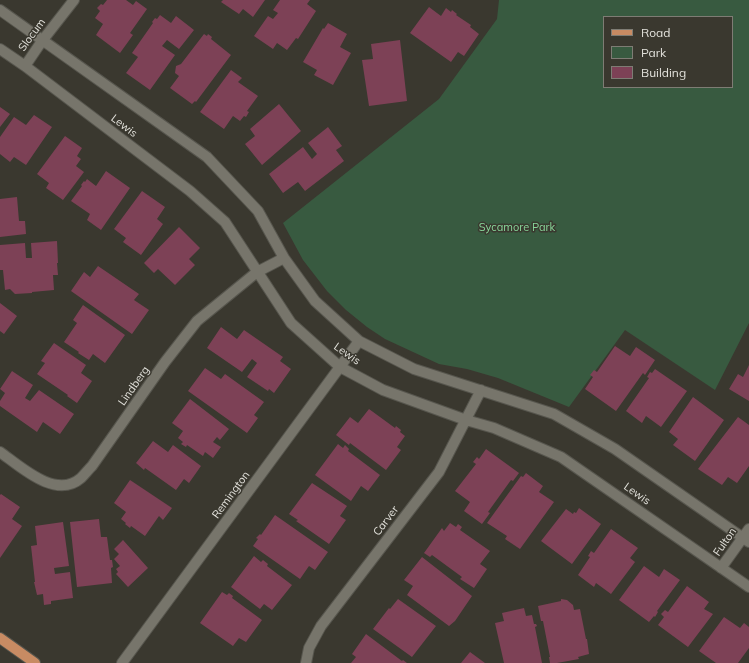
<!DOCTYPE html>
<html>
<head>
<meta charset="utf-8">
<style>
	body { margin:0 }
	#map { position:relative; width:749px; height:663px; overflow:hidden; background:#3a382f; font-family:Mulish,sans-serif }
	canvas { display:block }
	.legend { position:absolute; left:603px; top:16px; width:130px; height:72px; box-sizing:border-box; background:#3a382f; border:1px solid #7e7c74; margin:0; padding:5px 7px; list-style:none; font-size:12px; color:#e3e2dc }
	.legend li { display:flex; align-items:center; gap:8px; height:20px }
	.legend b { width:20px; border:1px solid #7e7c74 }
</style>
</head>
<body>
<div id="map">
<canvas width="749" height="663"></canvas>
<ul class="legend">
<li><b style="height:5px;background:#c88b63"></b>Road</li>
<li><b style="height:11px;background:#385a40"></b>Park</li>
<li><b style="height:11px;background:#7d4156"></b>Building</li>
</ul>
</div>
<script>
const ctx = document.querySelector('canvas').getContext('2d');
ctx.lineJoin = 'round';
function fill(path, color) { ctx.fillStyle = color; ctx.fill(path, 'evenodd'); }
function trace(path, color, width, dash) { ctx.strokeStyle = color; ctx.lineWidth = width; ctx.lineCap = dash ? 'butt' : 'round'; ctx.setLineDash(dash || []); ctx.stroke(path); }
function write(font, color, halo, rows, align = 'center') {
  ctx.font = font + ' Mulish,sans-serif'; ctx.lineWidth = 3; ctx.setLineDash([]); ctx.textBaseline = 'middle'; ctx.strokeStyle = halo; ctx.fillStyle = color; for (const [text, x, y, turn = 0] of rows) {
    ctx.save(); ctx.translate(x, y); ctx.rotate((+turn || 0) * Math.PI / 180); ctx.textAlign = isNaN(turn) ? turn : align; if (halo) ctx.strokeText(text, 0, 0); ctx.fillText(text, 0, 0); ctx.restore();
  }
}
fill(new Path2D(`
	M499,0H749V323L715,390L625,330L569,407L498,378L467,369L439,364L385,339L367,327L346,310L327,291L303,260L283,223L439,99L497,19ZM604,17H732V87H604Z`), '#385a40');
fill(new Path2D(`
	M107,0H126L133,5L136,1L147,9L130,33L133,35L120,53L96,35L103,24L95,18L100,11L97,8L101,4L103,5Z
	M223,0H265L253,17L243,9L239,14L221,2Z
	M280,0H310L307,4L316,11L298,39L296,38L287,50L277,43L273,49L254,36L268,16L273,19L278,13L273,10Z
	M429,7L441,16L446,8L451,12L452,10L457,14L456,15L471,25L470,27L479,34L464,56L458,52L451,62L410,33Z
	M160,15L171,23L176,16L194,30L179,49L167,40L162,46L175,55L150,90L126,73L138,57L132,53L153,23L152,22L155,18L157,19Z
	M328,23L347,34L340,47L351,53L333,85L314,75L317,70L303,62L323,28L324,29Z
	M204,34L207,36L208,34L212,37L211,39L231,55L196,102L195,101L192,104L170,88L179,76L175,73L176,66L181,64Z
	M400,40L407,101L369,106L362,60L373,59L371,44Z
	M231,70L242,78L238,82L258,96L247,111L249,112L246,117L244,116L240,121L233,116L224,129L200,112Z
	M279,104L301,131L262,165L245,144L255,136L250,129Z
	M0,107L10,114L0,127Z
	M34,115L52,127L26,165L14,157L10,162L0,154V137L14,117L26,125Z
	M328,127L342,146L336,150L344,161L305,191L298,182L283,193L269,174L303,147L312,159L317,154L308,143Z
	M65,136L82,148L77,156L81,159L76,166L84,172L63,200L46,188L49,183L37,174Z
	M106,171L130,188L101,230L87,220L90,214L71,201L82,186L81,185L84,181L85,182L87,179L96,186Z
	M142,191L165,207L157,219L163,224L141,255L123,242L126,238L114,229Z
	M17,197L19,221H25L26,234L0,237V199Z
	M179,227L200,248L189,259L195,265L175,285L158,269L154,273L144,263Z
	M57,241L58,263H57L58,275H53L54,290L32,292V293L15,294L10,289L5,290L3,270H0V245L25,243L26,258H32L31,243Z
	M98,266L139,294L134,300L149,310L132,334L71,291L84,272L90,277Z
	M0,303L17,316L4,334L0,331Z
	M83,305L125,335L105,363L93,354L89,360L78,353L79,352L64,342L77,323L73,320Z
	M221,327L237,339L244,330L283,357L280,361L291,369L274,393L269,389L268,391L247,377L257,363L252,359L242,372L207,348Z
	M54,343L86,365L81,373L92,381L77,403L67,396L68,395L37,374L45,363L41,361Z
	M615,346L630,356L636,347L655,360L645,375L643,373L616,411L585,389L593,377L590,375L594,370L597,372Z
	M749,365V401L729,389L738,374L743,377Z
	M205,368L221,379L225,374L264,402L254,415L258,418L247,433L188,391Z
	M655,369L687,391L661,427L646,416L642,423L626,411L649,378L647,377L650,372L652,373Z
	M12,371L33,385L25,398L30,401L39,390L74,414L60,434L43,422L37,432L0,406V401L5,393L0,389Z
	M693,397L724,420L695,461L673,445L678,439L669,432Z
	M190,399L229,429L220,440L217,437L213,442L221,447L213,458L205,452L203,456L187,445L186,447L181,444L183,442L178,438L183,431L172,423Z
	M369,409L395,428L396,426L401,430L400,432L405,436L397,447L401,450L386,470L350,443L349,445L336,435L350,417L358,423Z
	M738,417L749,425V466L737,483L728,477L722,485L698,469Z
	M153,441L168,452L173,445L201,466L189,483L184,479L176,490L145,468L144,470L136,463Z
	M338,444L343,448L345,445L349,449L348,451L380,475L368,491L361,486L351,501L315,475Z
	M486,449L519,473L513,481L511,480L488,512L490,513L482,524L464,511L470,502L455,491L476,464L473,462L477,457L479,459Z
	M526,473L543,486L539,492L554,502L520,549L505,539L507,536L487,523L521,476L523,477Z
	M130,480L172,508L163,520L159,516L145,536L131,526L130,528L125,524L126,523L121,519L126,512L114,503Z
	M312,483L347,506L340,516L346,520L329,544L296,521L298,520L289,514Z
	M1,494L20,507L12,519L22,526L0,558V495Z
	M579,508L601,524L572,564L541,541L566,509L573,514L574,512L576,513Z
	M275,515L328,552L315,570L309,566L300,579L253,546L258,539L256,538L260,534L261,535Z
	M99,519L101,537H107L110,560H112L113,567L111,568L112,583L77,587L70,522Z
	M63,522L69,566L54,568L55,574L70,572L73,598L51,601V604L44,605L43,594L37,595L34,582H35L31,546L37,545L35,526Z
	M450,523L456,527L458,524L462,527L460,530L490,551L480,564L487,569L474,588L460,579L462,577L432,555L430,557L424,553L442,528L444,531Z
	M611,529L638,548L630,558L635,562L611,594L596,583L594,587L578,575L590,557L588,556L591,551L594,553Z
	M123,540L148,568L128,587L116,574L118,572L116,569L120,566L114,559L119,554L114,549Z
	M254,556L261,562L263,560L268,564L267,566L292,585L272,610L264,604L260,609L231,587Z
	M422,557L472,596L455,621L449,626L407,595L413,586L404,580Z
	M644,566L659,577L664,569L680,580L657,611L658,612L655,617L654,616L649,622L619,600Z
	M687,586L709,602L704,609L713,614L688,647L658,625L664,617L661,614L665,610L668,612Z
	M222,592L227,595L229,593L233,596L232,598L262,620L246,642L239,638L233,646L200,623Z
	M398,599L436,626L412,657L373,629L389,608L390,609Z
	M561,599L567,600L573,605L574,610L580,609L586,639H587L589,654L578,657L579,659L557,663H550L549,657H550L543,621H541L538,606L561,601Z
	M524,608L526,616L532,615L534,624H536L537,626L535,627L542,663H504L495,623L504,621L502,613Z
	M724,617L740,628L744,623L749,627V648L738,663H716L699,651Z
	M366,634L402,661L403,660L407,663H351L356,657L352,654Z
	M470,652L485,663H461Z`), '#7d4156');
const minor = new Path2D(`
	M0,10L207,157L258,211L284,258L315,301L359,341L414,369L554,414L615,449L749,542
	M0,49L25,66L190,191L225,222L291,323L340,367L383,390L466,420L494,428L561,457L749,587
	M25,66L42,41L74,0
	M0,452C21,467 56,500 81,478C85,474 88,470 92,466L165,362L197,321L257,272L284,258
	M721,568L749,529
	M122,663L359,341
	M306,663L309,648L321,626L439,472L481,390`);
const major = new Path2D(`
	M0,638L35,663`);
trace(minor, '#57564e', 12);
trace(major, '#57564e', 12);
trace(minor, '#77756b', 10);
trace(major, '#c88b63', 10);
write('11px', '#e3e2dc', '#3a382f', [
	["Slocum",32,35,-54],
	["Lewis",124,126,37],
	["Lewis",347,354,35],
	["Lindberg",134,386,-55],
	["Lewis",637,494,35],
	["Remington",231,495,-54],
	["Carver",386,521,-53],
	["Fulton",725,542,-55]
]);
write('11px', '#88d89b', '#3a382f', [
	["Sycamore Park",517,228]
]);
</script>
</body>
</html>
